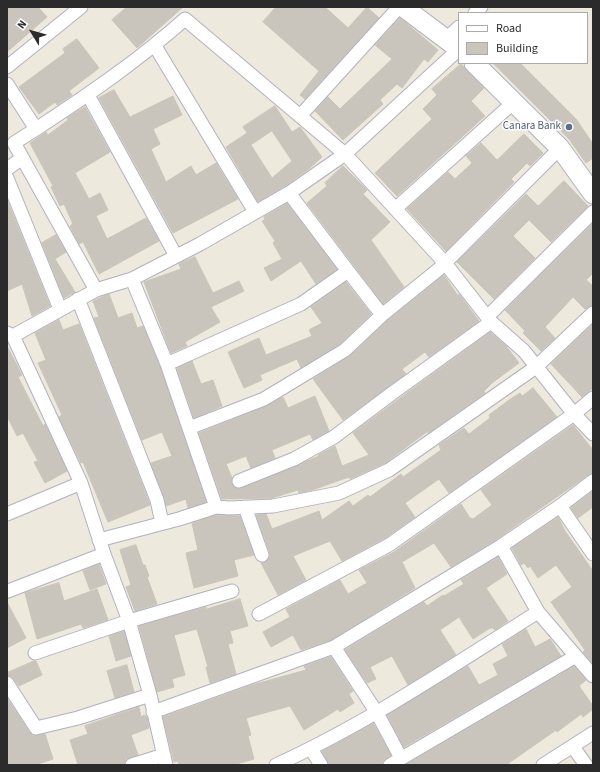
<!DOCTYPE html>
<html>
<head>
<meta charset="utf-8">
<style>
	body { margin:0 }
	#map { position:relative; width:600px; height:772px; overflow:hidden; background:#eee9dd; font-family:"Source Sans 3",sans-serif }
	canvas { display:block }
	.frame { position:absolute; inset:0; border:8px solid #2b2b2b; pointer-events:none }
	.legend { position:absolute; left:458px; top:12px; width:130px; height:52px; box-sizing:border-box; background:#fff; border:1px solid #aaa; margin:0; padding:5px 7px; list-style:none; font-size:12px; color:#2b2b2b }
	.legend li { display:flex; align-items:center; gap:8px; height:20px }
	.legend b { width:20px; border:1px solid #aaa }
	.north { position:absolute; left:12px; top:12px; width:40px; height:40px; -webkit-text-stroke:3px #fff; paint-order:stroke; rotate:307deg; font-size:11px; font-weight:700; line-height:16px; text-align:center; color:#2b2b2b }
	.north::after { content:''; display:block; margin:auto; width:14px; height:18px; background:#2b2b2b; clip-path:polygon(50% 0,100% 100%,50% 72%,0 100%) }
</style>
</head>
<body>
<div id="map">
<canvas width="600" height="772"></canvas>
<div class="frame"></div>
<ul class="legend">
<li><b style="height:5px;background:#fff"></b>Road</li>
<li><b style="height:11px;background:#c9c5bc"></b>Building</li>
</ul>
<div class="north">N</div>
</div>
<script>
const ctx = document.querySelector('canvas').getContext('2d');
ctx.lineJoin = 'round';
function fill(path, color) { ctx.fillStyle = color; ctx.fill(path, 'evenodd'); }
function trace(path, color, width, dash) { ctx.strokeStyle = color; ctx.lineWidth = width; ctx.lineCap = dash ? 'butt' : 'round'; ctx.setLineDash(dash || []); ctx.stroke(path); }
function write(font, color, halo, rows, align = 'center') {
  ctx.font = font + ' "Source Sans 3",sans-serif'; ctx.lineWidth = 3; ctx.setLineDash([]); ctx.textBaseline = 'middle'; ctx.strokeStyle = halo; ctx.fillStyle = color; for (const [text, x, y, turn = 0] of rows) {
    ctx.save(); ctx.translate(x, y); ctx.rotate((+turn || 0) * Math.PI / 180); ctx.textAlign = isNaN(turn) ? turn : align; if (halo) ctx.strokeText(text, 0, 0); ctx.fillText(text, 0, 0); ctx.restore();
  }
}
const building = new Path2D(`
	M7,7H38L47,17L7,52Z
	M127,7H183L137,48L112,20Z
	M276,7H325L348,28L367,7L379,18L305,99L300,95L319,71L263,22Z
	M400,18L438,50L428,62L424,59L402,88L397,84L380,100L383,104L343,140L315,111L328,97L340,109L392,59L375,45Z
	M77,39L99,68L69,91L72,95L57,105L55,102L39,114L19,87L65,53L63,49Z
	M493,63H520L576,119L593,144V158L586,163L569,139Z
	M461,64L484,88L471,101L485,116L397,196L375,173L432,119L423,109L437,95L432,89Z
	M114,90L130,117L173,96L182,115L153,129L160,144L151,149L166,182L191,166L196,175L216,163L238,199L173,233L99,98Z
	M275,106L292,132L300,127L322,157L310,168L285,186L258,202L226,147L247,133L243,127ZM272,131L292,161L272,178L251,145Z
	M85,107L110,152L75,173L89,199L100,193L108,210L96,216L107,239L146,218L159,241L99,274L83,242L79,244L70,226L73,224L64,204L60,206L51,187L53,186L30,143L46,132L48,135L68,120L67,118Z
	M524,134L543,153L530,166L527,163L511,179L514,182L446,251L407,209L448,172L455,179L472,163L466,156L481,143L497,160Z
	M343,166L367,190L363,194L390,222L371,240L404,287L383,304L307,203L327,186L325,183Z
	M564,181L588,206L551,242L529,220L513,236L535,258L494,299L457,262L526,194L538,206Z
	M7,200L50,306L32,316L22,284L7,291Z
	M287,203L337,269L316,284L301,261L271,281L264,268L282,259L273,243L275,241L262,221L265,220L264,217Z
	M593,223V273L586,280L593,286V305L585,309L573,297L545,327L555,338L541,351L523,333L525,331L505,310Z
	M56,235L66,252L55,259L75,292L64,298L42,243Z
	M195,257L213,293L239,281L244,291L211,307L220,322L185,342L187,346L171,353L144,282L181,269L179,264Z
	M444,275L458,296L459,294L479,321L429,357L425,352L402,369L406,374L343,420L313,379L350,356L387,321Z
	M346,282L371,314L340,344L301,368L297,359L260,375L262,380L244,388L228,352L259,338L266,355L312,336L309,330L322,323L311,307Z
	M109,294L118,318L132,313L137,328L143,326L160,367L206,502L188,508L186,499L166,506L151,463L172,456L162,432L142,440L94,318L99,317L93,301Z
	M59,320L63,330L79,324L149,502L150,505L108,522L83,462L81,463L59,417L62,415L38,363L46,360L35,333Z
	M593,324V388L582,397L551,364Z
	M490,332L506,346L519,363L492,383L484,391L485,393L428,433V431L385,463L350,479L349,477L312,490L299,493L298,490L272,498L222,499L199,433L267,406L283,397L288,408L315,396L329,431L313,440L310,434L272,450L275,458L251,468L246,456L226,464L232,478V484L237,489L242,488L319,456L318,455L335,446L342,466L369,455L353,433Z
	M7,346L22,375L18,377L43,426L45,424L67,471L45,483L34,462L38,461L23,433L17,436L7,416Z
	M192,361L201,384L213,380L222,406L194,418L177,368Z
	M533,388L557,417L449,493L439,479L405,503L415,517L385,538L342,561L330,541L293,556L306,580L278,595L261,563L268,560L270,553L256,515L266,514L272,529L319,511L322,520L349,501L353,506L368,495L370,497L401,474L403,477L441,450L439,445L464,428L469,434L490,418L489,415L509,400L520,393L522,396Z
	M573,425L593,450V473L588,475L497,539L451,567L434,543L402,562L415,588L331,640L301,650L293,635L271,647L263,632L290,617L286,609L340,580L348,594L367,583L359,570L394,552L461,504L470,518L473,519L492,505L481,490Z
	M593,491V507L578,518L571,508Z
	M217,515L240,516L254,555L234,560L238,576L194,588L186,553L198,550L192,523Z
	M558,517L565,531L593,571V664L583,652L585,650L551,602L572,587L556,565L538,578L530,566L528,568L524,563L521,565L512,548Z
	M136,545L143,565H145L149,576L147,577L157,604L135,611L126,587L131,585L120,550Z
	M498,557L507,574L486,588L508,621L495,630L493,628H490L473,639L459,617L440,630L456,655L408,685L392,656L370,667L376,679L367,683L345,650L424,602L427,606L443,595L444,596L464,584L461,580Z
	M99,564L106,584L90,590L83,571Z
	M59,583L64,601L97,589L108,620L83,628L81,624L37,639L25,593Z
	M240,599L248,626L230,631L233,643L228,644L236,674L210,683L206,667H208L197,629L174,635L185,675L172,679L174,687L157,692L139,626L206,607V609Z
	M7,602L26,638L7,648Z
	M526,629L535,647L550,639L561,656L404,747L387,715L468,666L479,685L498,675L493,664L508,656L502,644Z
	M124,631L131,656L116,661L109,636Z
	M331,657L353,691L349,694L354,703L340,712L338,709L304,730L290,706L246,718L251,735L248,736L254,759L233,765H179L178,761L174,762L163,717L252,685L306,670L304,666Z
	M34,661H36L42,675L19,686L13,678L7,675V673Z
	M127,665L134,692L115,698L107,671Z
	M574,666L586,680L579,686L593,706V709L583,717L581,714L557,732L556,730L506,765H406Z
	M7,698L30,733L33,736L45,734L53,759L35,765H7Z
	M139,707L141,717L144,715L147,717L149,728L131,735L138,755L126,759L124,765H78L70,740L88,734L85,726Z
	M373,723L391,755L383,761L382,765H329L322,751Z`);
fill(building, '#c9c5bc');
trace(building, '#c9c5b6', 1);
const minor = new Path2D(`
	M475,13L481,7
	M446,39L459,27
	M155,46L255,212
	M7,67L81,7
	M7,84L36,129L14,143L96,290
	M88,95L176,256
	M300,116L399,7
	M36,129C88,95 139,60 185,19L345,154L445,263L491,322L524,351L574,414L593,434
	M7,169L21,159
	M7,178L60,309
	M395,209L514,102
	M348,271L382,315
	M132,279L167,364L216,507
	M78,299L157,500L162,523
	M487,317L593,212
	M7,333L13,336L81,483L104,554L129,621L150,695L166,765
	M13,336L96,290L132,279L200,244L289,193L345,154L459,49
	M167,364L301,304L348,271L289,193
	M189,428L264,399L345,350L382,315L439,269L560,148
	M239,481L294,459L334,437L391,394L491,322
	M560,506L593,554
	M245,507L262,555
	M7,514L81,483
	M99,540L179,519L216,507L229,508L273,506L339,493L389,470L536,367L593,313
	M501,546L538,612L593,676
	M8,591L104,554
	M259,614L389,545L574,414L593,398
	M334,647L377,713L401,758
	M35,653L129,621L232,591
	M7,683L36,728L78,718L150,695
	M153,712L334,647L501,546L560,506L593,481
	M573,747L586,765
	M311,749L321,765
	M132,765L164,755
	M276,765C368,723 452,666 538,612
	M390,765L576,656
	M543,765L593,733`);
const secondary = new Path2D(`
	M403,7L459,49
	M474,63L560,148L593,194`);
trace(minor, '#b1b1bf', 15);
trace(secondary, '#b1b1bf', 21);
trace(minor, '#fff', 13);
trace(secondary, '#fff', 19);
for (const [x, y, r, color] of [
	[569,127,4,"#5c6f8a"]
]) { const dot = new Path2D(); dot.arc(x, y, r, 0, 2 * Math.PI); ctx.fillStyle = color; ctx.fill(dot); trace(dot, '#fff', 1.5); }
write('11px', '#4e5e75', '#fff', [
	["Canara Bank",561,127]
], 'right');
</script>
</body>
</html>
